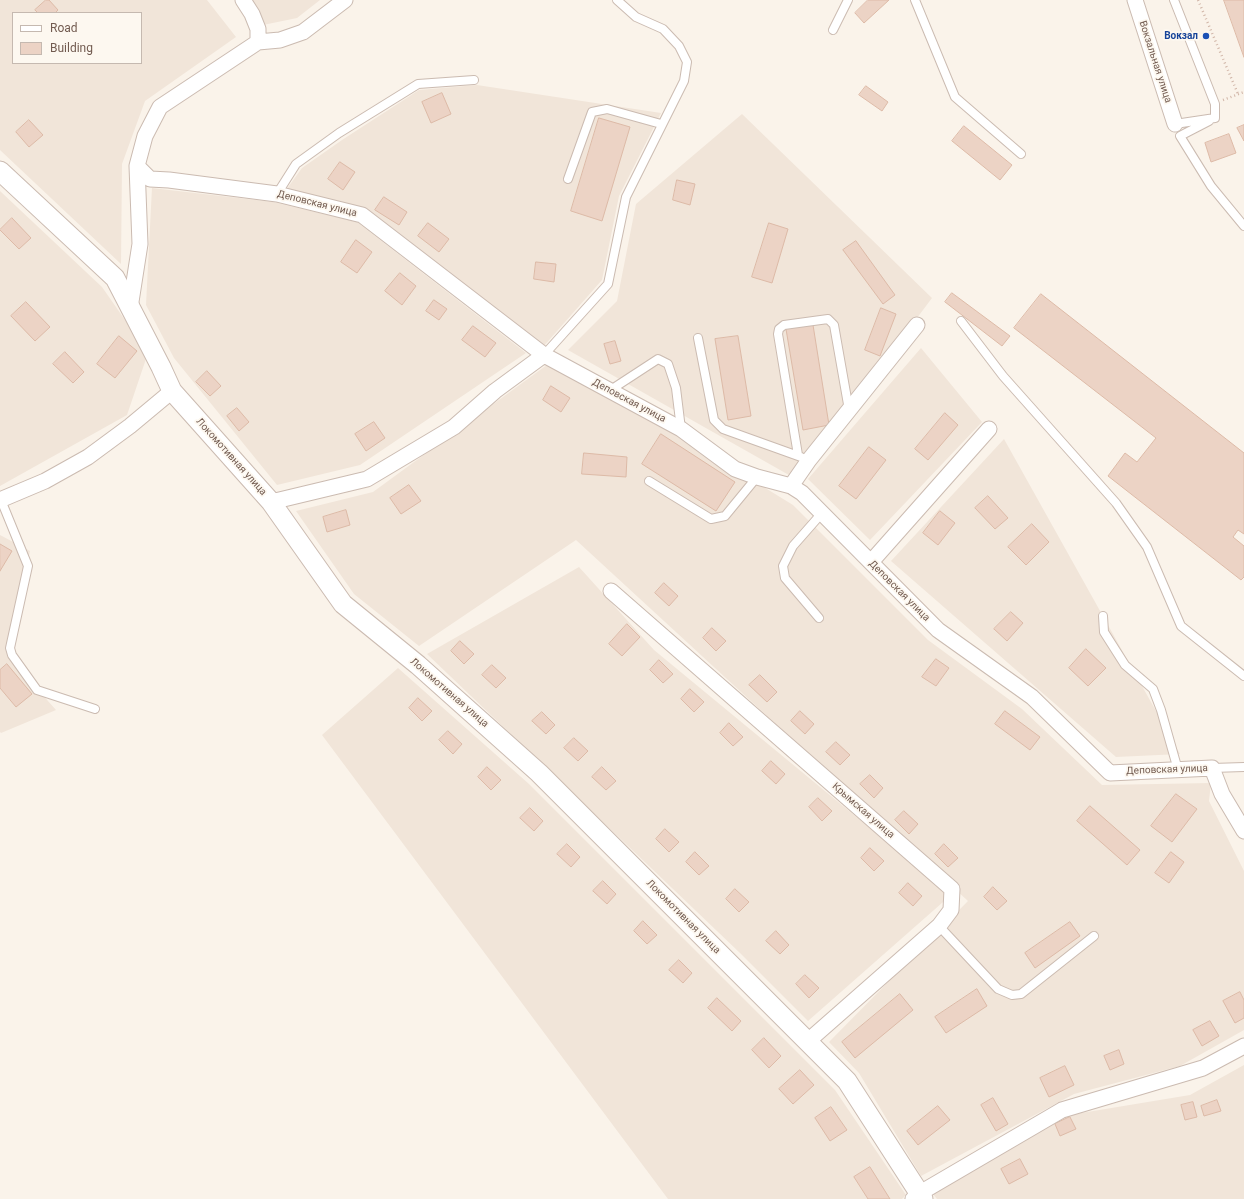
<!DOCTYPE html>
<html>
<head>
<meta charset="utf-8">
<style>
	body { margin:0 }
	#map { position:relative; width:1244px; height:1199px; overflow:hidden; background:#faf3ea; font-family:Roboto,sans-serif }
	canvas { display:block }
	.legend { position:absolute; left:12px; top:12px; width:130px; height:52px; box-sizing:border-box; background:#fdf8f0; border:1px solid #c5b9b0; margin:0; padding:5px 7px; list-style:none; font-size:12px; color:#725b50 }
	.legend li { display:flex; align-items:center; gap:8px; height:20px }
	.legend b { width:20px; border:1px solid #c5b9b0 }
</style>
</head>
<body>
<div id="map">
<canvas width="1244" height="1199"></canvas>
<ul class="legend">
<li><b style="height:5px;background:#fff"></b>Road</li>
<li><b style="height:11px;background:#ecd3c5"></b>Building</li>
</ul>
</div>
<script>
const ctx = document.querySelector('canvas').getContext('2d');
ctx.lineJoin = 'round';
function fill(path, color) { ctx.fillStyle = color; ctx.fill(path, 'evenodd'); }
function trace(path, color, width, dash) { ctx.strokeStyle = color; ctx.lineWidth = width; ctx.lineCap = dash ? 'butt' : 'round'; ctx.setLineDash(dash || []); ctx.stroke(path); }
function write(font, color, halo, rows, align = 'center') {
  ctx.font = font + ' Roboto,sans-serif'; ctx.lineWidth = 3.5; ctx.setLineDash([]); ctx.textBaseline = 'middle'; ctx.strokeStyle = halo; ctx.fillStyle = color; for (const [text, x, y, turn = 0] of rows) {
    ctx.save(); ctx.translate(x, y); ctx.rotate((+turn || 0) * Math.PI / 180); ctx.textAlign = isNaN(turn) ? turn : align; if (halo) ctx.strokeText(text, 0, 0); ctx.fillText(text, 0, 0); ctx.restore();
  }
}
fill(new Path2D(`
	M0,0H207L236,37L145,101L122,164L121,264L0,150ZM13,13H141V63H13Z
	M241,0H320L297,18L263,25Z
	M477,85L661,113L619,196L602,280L543,347L365,211L286,190L302,168L342,140L419,90Z
	M742,114L932,298L796,479L568,350L617,301L636,204Z
	M152,188L273,202L357,222L526,353L360,465L277,485L174,358L146,305Z
	M0,191L102,287L148,353L127,415L0,486Z
	M921,348L982,422L870,540L808,479Z
	M555,359L793,505L928,640L1022,709L1102,785L1211,783L1209,801L1244,871V1030L1180,1066L1074,1094L921,1176L859,1073L829,1042L968,901L576,540L419,646L354,594L296,511L373,492Z
	M1004,439L1180,754L1116,757L891,561Z
	M0,535L30,551L7,655L56,710L1,733L0,732Z
	M579,567L654,650L951,895L808,1021L740,953L427,654Z
	M398,668L529,784L835,1090L906,1195L902,1199H668L322,735Z
	M1244,1065V1199H937L933,1194L1063,1116L1190,1095Z`), '#f1e5d9');
const building = new Path2D(`
	M46,0H49L58,10L55,13H38L35,10Z
	M868,0H889L864,23L855,13Z
	M1224,0H1244V57Z
	M866,86L888,102L882,111L859,95Z
	M442,93L451,114L431,123L422,102Z
	M599,118L630,127L602,221L571,211Z
	M29,120L43,135L29,147L16,132Z
	M1244,125V141L1237,128Z
	M964,126L1012,165L1000,180L952,141Z
	M1229,134L1236,153L1211,162L1205,143Z
	M340,162L355,172L343,190L328,179Z
	M677,180L695,184L690,205L673,200Z
	M384,197L407,212L399,225L375,210Z
	M12,218L31,238L19,249L0,230Z
	M428,223L449,239L439,252L418,236Z
	M769,223L788,229L772,283L752,277Z
	M356,240L372,252L357,273L341,262Z
	M856,241L895,295L883,304L843,250Z
	M536,262L556,264L554,282L534,279Z
	M400,273L416,286L402,305L385,291Z
	M952,293L1010,336L1002,346L945,302Z
	M1041,294L1244,453V534L1238,530L1233,537L1244,546V577L1241,580L1108,476L1125,453L1137,462L1156,438L1014,328Z
	M434,300L447,309L439,320L426,311Z
	M26,302L50,327L35,341L11,316Z
	M881,308L896,314L880,356L865,350Z
	M813,325L829,425L803,430L786,329Z
	M473,326L496,343L485,357L462,340Z
	M119,336L137,351L115,378L97,364Z
	M738,336L751,416L728,420L715,339Z
	M615,341L621,361L610,364L604,344Z
	M65,352L84,372L73,383L53,364Z
	M207,371L221,386L210,396L196,382Z
	M551,386L570,398L561,412L543,400Z
	M237,408L249,422L239,431L227,416Z
	M945,413L958,425L928,460L915,449Z
	M374,422L385,438L366,451L355,434Z
	M661,434L735,482L716,511L642,464Z
	M869,447L886,460L856,499L839,486Z
	M584,453L627,457L626,477L582,474Z
	M409,485L421,501L401,514L390,498Z
	M988,496L1008,518L995,529L975,508Z
	M346,510L350,525L327,532L323,517Z
	M940,511L955,523L938,545L923,533Z
	M1032,524L1049,542L1026,565L1008,547Z
	M0,544L12,551L0,571Z
	M664,583L678,596L669,606L655,593Z
	M1011,612L1023,623L1007,641L994,629Z
	M627,624L640,637L622,656L609,644Z
	M712,628L726,641L716,651L703,638Z
	M460,641L474,654L464,664L451,651Z
	M1086,649L1106,668L1088,686L1069,668Z
	M936,659L949,668L936,686L922,677Z
	M659,660L673,674L663,683L650,670Z
	M7,664L32,694L16,707L0,688V670Z
	M492,665L506,678L496,688L482,675Z
	M760,675L777,692L767,702L749,685Z
	M690,689L704,702L694,712L681,699Z
	M418,698L432,711L422,721L409,708Z
	M800,711L814,724L805,734L791,721Z
	M1005,711L1040,737L1030,750L995,724Z
	M542,712L555,725L546,734L532,721Z
	M729,723L743,737L733,746L720,733Z
	M448,731L462,744L453,754L439,740Z
	M574,738L588,751L578,761L564,748Z
	M836,742L850,755L840,765L826,752Z
	M771,761L785,774L776,784L762,771Z
	M487,767L501,780L491,790L478,777Z
	M602,767L616,781L606,790L592,777Z
	M870,775L883,788L874,798L860,784Z
	M1176,794L1197,809L1172,842L1151,826Z
	M818,798L832,811L822,821L809,807Z
	M1090,806L1140,850L1127,865L1077,821Z
	M530,808L543,821L534,831L520,818Z
	M904,811L918,824L909,834L895,820Z
	M665,829L679,842L669,852L656,839Z
	M567,844L580,857L571,867L557,854Z
	M944,844L958,858L948,867L935,854Z
	M870,848L884,861L874,871L861,858Z
	M695,852L709,866L699,875L686,862Z
	M1171,852L1184,862L1169,883L1155,873Z
	M603,881L616,894L607,904L593,891Z
	M908,883L922,896L913,906L899,893Z
	M993,887L1007,901L997,910L984,897Z
	M735,889L749,902L739,912L726,899Z
	M643,921L657,935L647,944L634,931Z
	M1070,922L1080,936L1035,968L1025,953Z
	M776,931L789,945L780,954L766,941Z
	M679,960L692,973L683,983L669,970Z
	M805,975L819,988L809,998L796,984Z
	M977,989L987,1006L946,1033L935,1017Z
	M1240,992L1244,1000V1018L1235,1023L1223,1001Z
	M900,994L913,1010L855,1058L842,1042Z
	M717,998L741,1021L732,1031L708,1008Z
	M1210,1021L1219,1036L1202,1046L1193,1030Z
	M764,1038L781,1056L769,1068L752,1050Z
	M1119,1050L1124,1064L1110,1070L1104,1056Z
	M1065,1066L1074,1085L1049,1097L1040,1078Z
	M800,1070L814,1085L793,1104L779,1089Z
	M993,1098L1008,1124L996,1131L981,1105Z
	M1217,1100L1221,1111L1204,1116L1201,1106Z
	M1193,1102L1197,1117L1185,1120L1181,1105Z
	M938,1106L950,1120L918,1145L907,1131Z
	M831,1107L847,1130L830,1141L815,1118Z
	M1070,1117L1076,1129L1060,1136L1055,1124Z
	M1020,1159L1028,1174L1009,1184L1001,1169Z
	M870,1167L890,1199H868L854,1177Z`);
fill(building, '#ecd3c5');
trace(building, '#ddbaa7', 1);
const service = new Path2D(`
	M915,0L955,97L1021,154
	M1174,0L1215,104V118L1175,124
	M833,30L848,0
	M1209,121L1180,136L1211,186L1244,226
	M568,179L592,112L607,109L661,124
	M277,194L296,164L339,133L418,84L474,80
	M961,321L1003,376L1116,503L1147,547L1181,626L1244,676
	M698,338L714,420L723,429L801,457
	M544,355L608,284L626,197L684,81L687,62L679,46L663,29L636,17L617,0
	M609,391L658,359L668,364L676,388L681,429
	M798,455L778,334L779,329L784,325L828,319L834,325L849,410
	M649,481L711,519L725,516L757,477
	M1,500L28,566L10,648L12,655L37,690L95,709
	M1103,616L1104,632L1125,665L1153,689L1161,710L1178,770
	M819,618L785,578L783,566L793,546L822,513
	M1212,768L1244,767
	M939,926L998,989L1012,995L1021,994L1094,936`);
const minor = new Path2D(`
	M1135,0L1175,124
	M258,42L280,40L303,32L345,0
	M137,166L150,179L169,180L277,194L362,215L544,355L681,429L735,469L757,477L791,486L802,493L938,630L1032,697L1110,773L1212,768L1222,794L1244,831
	M130,308L140,244L137,166L145,136L160,107L258,42V29L252,14L243,0
	M791,486L809,460L917,325
	M0,500L45,481L88,457L130,426L172,391
	M271,502L367,479L454,427L495,391L544,355
	M871,562L989,429
	M611,591L952,889L951,910L939,926L807,1042
	M913,1199L920,1193L1062,1110L1203,1068L1244,1046`);
const tertiary = new Path2D(`
	M0,171L115,278L161,367L172,391L271,502L343,604L418,665L539,773L847,1081L923,1199`);
trace(service, '#cbbbb1', 10);
trace(minor, '#cbbbb1', 17);
trace(tertiary, '#cbbbb1', 21);
trace(new Path2D(`
	M1198,0L1238,94
	M1223,100L1244,92`), '#d1b6a8', 2.5, [1, 3]);
trace(service, '#fff', 8);
trace(minor, '#fff', 15);
trace(tertiary, '#fff', 19);
for (const [x, y, r, color] of [
	[1206,36,4,"#1a4fb4"]
]) { const dot = new Path2D(); dot.arc(x, y, r, 0, 2 * Math.PI); ctx.fillStyle = color; ctx.fill(dot); trace(dot, '#fdf8f0', 1.5); }
write('bold 10px', '#164399', '#fdf8f0', [
	["Вокзал",1198,36]
], 'right');
write('10px', '#725b50', '#fdf8f0', [
	["Вокзальная улица",1155,62,72],
	["Деповская улица",317,204,14],
	["Деповская улица",629,401,28],
	["Локомотивная улица",231,457,48],
	["Деповская улица",899,591,45],
	["Локомотивная улица",449,693,41],
	["Деповская улица",1167,770,-2],
	["Крымская улица",863,811,41],
	["Локомотивная улица",683,917,45]
]);
</script>
</body>
</html>
